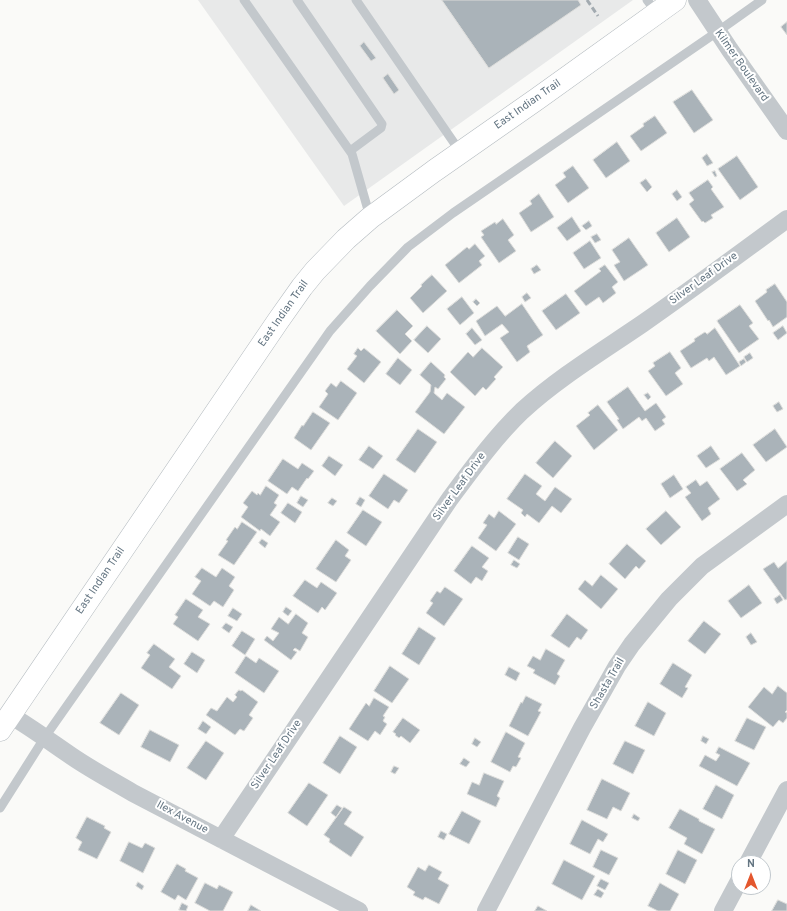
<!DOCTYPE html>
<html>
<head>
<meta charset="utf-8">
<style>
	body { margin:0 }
	#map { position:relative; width:787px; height:911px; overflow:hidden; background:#fafaf8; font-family:Overpass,sans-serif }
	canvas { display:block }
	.north { position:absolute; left:731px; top:855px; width:40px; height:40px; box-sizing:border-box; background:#fff; border:1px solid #c1c8cd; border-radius:50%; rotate:0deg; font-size:11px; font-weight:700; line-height:16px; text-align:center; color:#657683 }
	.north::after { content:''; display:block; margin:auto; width:14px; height:18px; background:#e4572e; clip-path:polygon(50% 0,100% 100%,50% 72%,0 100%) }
</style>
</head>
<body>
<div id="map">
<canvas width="787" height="911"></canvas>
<div class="north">N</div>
</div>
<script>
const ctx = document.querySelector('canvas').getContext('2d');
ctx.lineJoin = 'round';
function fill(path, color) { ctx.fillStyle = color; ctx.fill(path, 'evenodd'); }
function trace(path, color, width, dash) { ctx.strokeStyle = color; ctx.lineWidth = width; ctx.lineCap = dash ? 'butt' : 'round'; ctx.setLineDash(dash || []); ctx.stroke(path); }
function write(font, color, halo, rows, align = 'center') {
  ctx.font = font + ' Overpass,sans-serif'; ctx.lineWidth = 4; ctx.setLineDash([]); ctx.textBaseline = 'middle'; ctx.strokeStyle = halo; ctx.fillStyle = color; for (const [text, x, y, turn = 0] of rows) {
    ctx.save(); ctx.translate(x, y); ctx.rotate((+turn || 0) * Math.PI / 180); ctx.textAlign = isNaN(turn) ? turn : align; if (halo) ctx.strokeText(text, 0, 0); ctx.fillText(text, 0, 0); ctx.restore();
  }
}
fill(new Path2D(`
	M198,0H633L344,206Z`), '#e8e9e9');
const building = new Path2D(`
	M442,0H578L581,5L489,68Z
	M787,22V35L781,27Z
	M364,42L376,58L371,61L360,46Z
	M388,74L399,90L394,94L383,78Z
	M692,90L713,120L694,133L673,102Z
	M655,116L667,133L641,151L630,136L644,126L643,124Z
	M617,142L630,161L606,178L593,160Z
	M707,154L713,163L707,166L702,158Z
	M737,156L758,187L740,200L718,169Z
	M573,166L589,188L568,203L555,185L566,177L563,173Z
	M715,171L717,176L715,177L712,172Z
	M646,179L652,187L647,192L640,183Z
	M708,180L713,187L711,189L724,207L711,215L713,218L705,223L703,221L702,222L689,204L694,200L689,193Z
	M677,190L682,197L677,201L672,194Z
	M539,194L554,217L531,232L519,213L532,204L530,201Z
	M572,217L581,231L567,241L557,228Z
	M677,218L690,237L669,252L656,233Z
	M503,219L514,235L508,240L516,251L499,263L481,237L484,235L481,231L495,222L496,224Z
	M589,221L592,226L586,230L582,226Z
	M597,234L601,240L595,243L591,237Z
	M629,238L648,265L624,281L614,265L620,262L612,250Z
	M590,241L601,258L584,269L573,253Z
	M475,244L485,256L479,261L482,265L459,283L445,265L467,247L469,249Z
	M537,265L541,270L534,274L531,269Z
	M605,265L618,282L612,287L616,293L603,303L599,297L586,306L574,291L601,271L599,269Z
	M432,275L447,291L423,313L410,298L422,286L421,285Z
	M775,284L787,302V317L773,327L769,320L768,321L755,301L767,292L766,290Z
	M527,293L531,298L525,302L522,297Z
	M566,294L580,313L556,330L542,311Z
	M462,297L474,313L460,325L447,309Z
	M476,299L480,303L477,306L473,302Z
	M522,304L543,335L527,346L530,352L517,362L500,338L509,332L502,324L485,336L476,321L497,306L505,316Z
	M740,305L753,323L749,326L759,339L739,353L717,321Z
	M397,310L413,326L405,334L412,341L400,354L376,331Z
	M427,326L441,339L428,353L414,340Z
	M783,326L787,333L778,340L773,333Z
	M472,328L482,340L475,345L466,334Z
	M715,328L740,366L726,375L714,357L709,361L707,358L691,368L680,351L695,341L694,339L705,332L707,334Z
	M358,348L361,351L364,348L381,362L364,383L347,369L357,356L354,354Z
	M482,348L503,367L494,377L496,379L486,390L483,387L475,396L450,372L468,352L473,357Z
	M670,352L681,368L675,373L683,384L666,396L648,371L655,366L653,363Z
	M750,353L753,358L747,362L744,357Z
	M398,358L412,370L400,385L386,374Z
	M744,359L746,362L741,366L739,362Z
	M431,362L445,375L444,377L446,379L438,389L435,387L434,393L442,400L447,393L465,407L444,434L415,412L430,392L431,385L420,375Z
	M341,381L357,393L338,420L319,407L328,394L325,391L331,383L336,387Z
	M628,387L645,411L656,403L666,417L662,420L665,424L655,431L646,418L642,421L639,417L623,429L617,420L619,419L607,402Z
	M648,393L651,397L648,400L644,395Z
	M779,402L783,409L777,412L773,406Z
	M598,405L618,430L594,450L576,426L590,415L588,413Z
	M313,412L330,423L311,450L294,438L302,425L303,426Z
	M418,429L437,442L415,473L396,460Z
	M775,429L787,447L766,462L753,445Z
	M555,441L572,456L553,478L536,463Z
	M369,446L383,456L373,469L359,460Z
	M711,446L720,459L706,468L697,456Z
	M742,453L755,470L743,480L747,484L737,491L720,469Z
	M329,456L343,465L335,476L322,466Z
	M283,459L298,469L302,463L314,471L308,479L307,478L298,491L292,487L287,494L268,481Z
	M384,474L408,490L399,503L394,500L388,509L369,496Z
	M525,474L542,486L536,494L545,501L555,487L572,499L561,513L552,506L539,523L527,514L525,517L521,513L523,510L507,499Z
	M674,475L683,489L670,498L661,484Z
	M696,480L700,486L707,481L720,499L708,508L711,514L702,521L685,497L691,493L686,487Z
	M266,486L279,495L274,503L277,505L270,515L280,522L270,536L261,529L260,531L241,517L248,507L243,503L252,491L257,495L258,493L260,495Z
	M301,496L308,500L303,507L297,503Z
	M360,497L365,500L361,507L356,504Z
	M332,498L337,501L333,506L328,503Z
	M288,503L302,512L295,523L281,513Z
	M363,510L382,522L366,546L347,533Z
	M499,511L516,524L496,551L478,538L487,525L483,523L489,514L494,518Z
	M666,511L681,527L661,545L646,529Z
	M242,522L257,532L234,565L218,555L228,541L226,540L235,527L237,529Z
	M518,537L529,544L519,560L508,553Z
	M262,539L268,543L265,548L259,543Z
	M336,540L349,550L345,556L351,560L336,582L316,569Z
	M627,544L646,561L639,569L636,566L625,579L609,564Z
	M472,546L489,558L482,567L488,571L482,581L476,577L471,584L454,571Z
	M514,560L520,564L517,568L511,565Z
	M787,561V599L785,600L763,569L774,562L778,568Z
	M202,568L216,577L222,568L235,577L229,586L234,590L223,607L214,601L210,606L192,594L201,581L195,577Z
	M601,575L618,589L601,609L578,589L585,580L592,586Z
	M305,580L317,588L321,582L337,593L325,610L322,607L318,613L293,596Z
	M749,585L762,603L741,618L728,601Z
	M445,587L463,599L444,626L426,613L433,603L430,601L437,591L440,593Z
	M780,595L783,600L777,604L774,599Z
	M186,599L203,610L198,617L210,624L198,641L173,624L178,617L175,615Z
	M286,607L292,611L288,616L283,612Z
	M233,608L242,614L237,621L228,616Z
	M296,614L308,623L302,633L308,637L300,651L295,648L293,650L297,652L291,660L264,640L267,636L273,641L279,633L271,629L279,617L288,624Z
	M567,614L588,630L581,640L577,637L569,648L551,636Z
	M704,621L721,634L705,654L688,641Z
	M226,623L233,627L229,633L222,628Z
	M419,627L436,638L419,665L402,654Z
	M242,631L255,639L245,655L232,646Z
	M751,633L757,642L751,645L746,637Z
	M154,644L175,659L169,667L181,676L172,689L141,668L150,655L147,653Z
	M546,649L565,660L557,674L560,676L555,685L533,673L535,670L527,666L533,656L540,660Z
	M192,652L205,660L197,673L184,664Z
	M246,656L256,663L259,658L279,671L264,693L235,673Z
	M673,663L692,675L685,687L688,688L682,698L660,684Z
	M390,666L409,679L392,703L374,691Z
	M509,667L520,673L516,681L505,675Z
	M778,686L787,693V710L785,712L787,713V718L783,723L779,720L773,727L748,707L764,687L772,694Z
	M239,690L241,691L242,690L258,702L249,715L253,718L244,731L240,729L235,735L206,715L211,708L217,711L227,697L233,702L237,697L235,695Z
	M121,693L139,705L119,735L100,723Z
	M526,696L542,704L538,711L541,712L528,736L509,726L521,702L522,703Z
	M374,698L389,707L383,716L385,717L383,721L387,724L380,735L375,731L368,741L349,729L366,703L369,706Z
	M648,702L666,713L654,736L635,726Z
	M403,718L420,730L410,743L401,736L399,738L395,735L396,734L393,732Z
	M747,718L766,727L754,750L735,741Z
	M203,721L211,727L206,734L198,729Z
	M150,730L179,745L170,762L141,747Z
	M506,732L525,743L518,757L521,758L516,767L513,766L510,772L491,762Z
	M340,736L357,747L340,774L323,763Z
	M703,736L709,739L706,744L701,741Z
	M475,738L481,742L477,747L472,744Z
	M206,741L224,753L206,780L187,768Z
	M625,741L645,750L633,774L613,764Z
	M719,747L750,763L737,786L699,766L705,755L716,761L720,755L716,753Z
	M464,758L470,762L466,767L460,764Z
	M394,766L399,768L395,774L391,772Z
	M484,773L504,781L497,796L500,798L496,807L467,794L472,782L479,785Z
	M602,779L630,793L621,811L613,807L607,819L587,810Z
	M309,783L328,795L307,826L288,813Z
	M716,785L734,795L722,819L703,809Z
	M337,805L342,808L336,817L331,813Z
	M344,807L352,812L344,824L364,837L351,857L329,842L330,839L324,835Z
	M680,809L699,819V821L715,829L702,854L684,844L687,838L669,828Z
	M462,811L481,821L469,844L449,834Z
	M634,814L640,818L638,821L632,818Z
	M87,817L105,826L104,828L111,832L97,859L78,850L82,842L76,838Z
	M582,820L608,834L603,842L598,839L590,854L570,844Z
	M441,831L447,834L444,840L438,837Z
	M129,842L142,848L145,843L155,848L143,873L120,861Z
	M601,850L618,858L609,875L593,867Z
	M678,850L697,860L685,884L666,874Z
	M564,860L595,876L582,900L552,884Z
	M177,864L186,869L185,871L198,878L186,900L178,895L175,900L161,892Z
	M429,865L442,872L438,879L449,885L439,904L425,897L423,900L413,895L415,892L407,887L418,867L425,871Z
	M601,879L609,883L605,890L597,886Z
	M138,882L144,886L142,890L136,886Z
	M205,883L217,889L219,885L233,892L223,911H210L195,903Z
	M660,883L679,894L670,911H658L648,906Z
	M598,889L604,893L601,898L594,895Z
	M778,900L787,904V911H772Z
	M182,903L188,906L186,911L179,910Z
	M251,905L261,911H248Z
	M538,906L547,911H535Z`);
fill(building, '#aab3b9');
trace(building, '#dcdcda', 1);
const secondary = new Path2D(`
	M0,730L278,321L302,287L315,271L346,239L370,218L434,171L537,99L675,0`);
trace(secondary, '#b3babf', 23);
trace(new Path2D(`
	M244,0L352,154L370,217
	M297,0L382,124L381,128L350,151
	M356,0L461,153
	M647,0L657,13
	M0,808L45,737L330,331L370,286L408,247L453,213L717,32L762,0`), '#c3c8cc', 9);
trace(new Path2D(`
	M697,0L730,50L787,131
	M10,715C30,727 48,740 67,753C88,768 111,780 133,793L359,911
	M221,839L449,500C472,469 494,438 522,411C558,378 601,352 642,324C691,290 739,254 787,219
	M748,863L787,790
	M486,911L582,728L617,666L632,644L669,599L702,566L787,504
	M723,911L739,881`), '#c3c8cc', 18);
trace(secondary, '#fff', 22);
trace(new Path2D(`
	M587,0L598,16`), '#a2aab0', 3, [6, 3]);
write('11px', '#657683', '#fff', [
	["Kilmer Boulevard",741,66,55],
	["East Indian Trail",528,105,-35],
	["Silver Leaf Drive",704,279,-36],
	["East Indian Trail",284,314,-55],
	["Silver Leaf Drive",460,487,-54],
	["East Indian Trail",101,581,-56],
	["Shasta Trail",608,684,-60],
	["Silver Leaf Drive",277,755,-56],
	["Ilex Avenue",182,818,28]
]);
</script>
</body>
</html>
